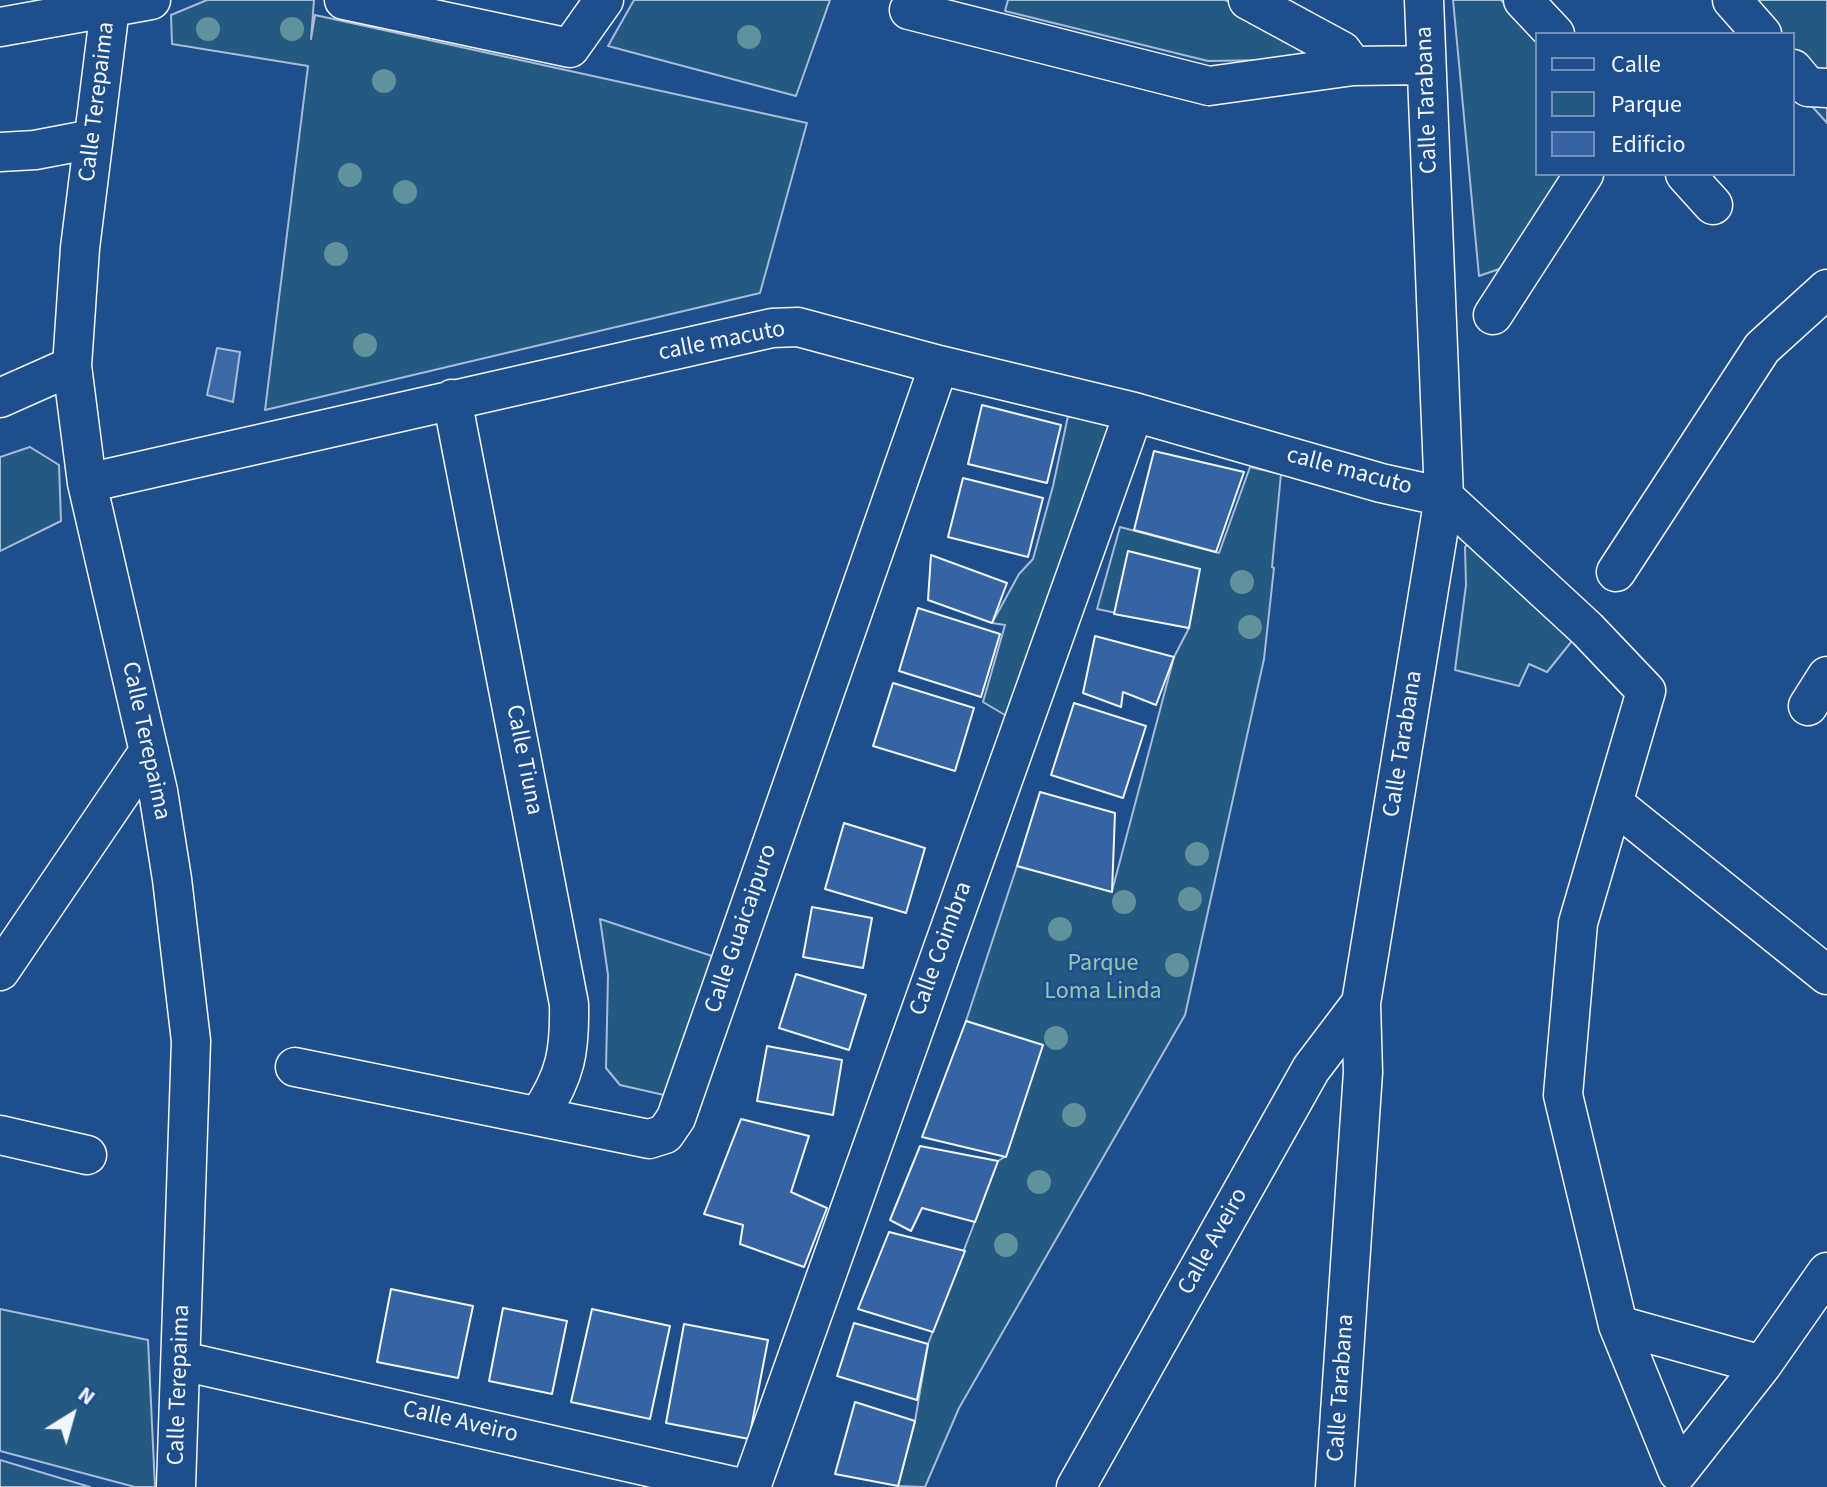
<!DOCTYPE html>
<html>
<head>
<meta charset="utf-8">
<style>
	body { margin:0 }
	#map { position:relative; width:1827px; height:1487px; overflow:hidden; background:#1f4e8c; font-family:"Source Sans 3",sans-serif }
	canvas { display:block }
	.legend { position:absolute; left:1535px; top:32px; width:260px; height:144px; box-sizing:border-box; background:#1f4e8c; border:2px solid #7391ba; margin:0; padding:10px 14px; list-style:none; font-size:24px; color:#f2f6ff }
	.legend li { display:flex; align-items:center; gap:16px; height:40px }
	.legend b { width:40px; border:2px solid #7391ba }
	.north { position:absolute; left:32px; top:1375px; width:80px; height:80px; -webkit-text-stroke:6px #1f4e8c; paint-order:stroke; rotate:37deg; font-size:22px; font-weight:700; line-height:32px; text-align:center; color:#f2f6ff }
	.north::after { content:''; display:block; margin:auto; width:28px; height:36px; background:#f2f6ff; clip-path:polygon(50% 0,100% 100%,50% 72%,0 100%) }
</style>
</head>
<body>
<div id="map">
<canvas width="1827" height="1487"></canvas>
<ul class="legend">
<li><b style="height:10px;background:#1f4e8c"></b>Calle</li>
<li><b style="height:22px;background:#245a82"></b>Parque</li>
<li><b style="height:22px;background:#3563a3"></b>Edificio</li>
</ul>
<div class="north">N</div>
</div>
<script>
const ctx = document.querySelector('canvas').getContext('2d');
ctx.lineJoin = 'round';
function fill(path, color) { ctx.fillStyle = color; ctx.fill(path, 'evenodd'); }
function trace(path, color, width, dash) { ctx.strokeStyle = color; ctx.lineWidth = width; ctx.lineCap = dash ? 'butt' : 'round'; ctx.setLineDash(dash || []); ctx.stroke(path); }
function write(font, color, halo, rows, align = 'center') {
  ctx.font = font + ' "Source Sans 3",sans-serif'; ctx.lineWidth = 6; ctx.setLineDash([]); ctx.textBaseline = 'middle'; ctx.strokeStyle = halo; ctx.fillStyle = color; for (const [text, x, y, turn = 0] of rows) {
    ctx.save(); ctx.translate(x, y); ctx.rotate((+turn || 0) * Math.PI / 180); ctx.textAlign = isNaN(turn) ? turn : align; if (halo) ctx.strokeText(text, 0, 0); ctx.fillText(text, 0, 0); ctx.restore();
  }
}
const green = new Path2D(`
	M207,0H314L311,39L315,15L807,123L760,293L265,410L308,66L172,44L171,15Z
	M634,0H830L796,96L608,46Z
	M1008,0H1225L1332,49L1326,59L1208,61L1005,11Z
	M1453,0H1501L1537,38V174H1565L1502,268L1479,276Z
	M1717,0H1827V123L1793,85V34H1748Z
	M1068,416L1115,425L1010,718L983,702L1005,625L992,623L1019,574L1033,559L1053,486Z
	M30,447L59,465L61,521L0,551V457Z
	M1250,467L1281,474L1272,567L1274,568L1264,659L1185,1015L959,1408L925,1487L898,1486L915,1421L928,1344L998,1161L1006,1156L1042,1045L966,1021L1017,866L1112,891L1174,657L1189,628L1097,609L1120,527L1219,553Z
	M1478,533L1576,636L1547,672L1529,664L1519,686L1455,670L1466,585L1465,547Z
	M600,919L718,958L675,1089L664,1095L620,1085L606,1068L608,975Z
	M0,1309L148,1340L155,1487H135L0,1451Z
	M0,1460L90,1487H0Z`);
fill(green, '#245a82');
trace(green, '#a8bbd7', 2);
const water = new Path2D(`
	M217,348L240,352L233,402L207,395Z`);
fill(water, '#3b69a3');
trace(water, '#a8bbd7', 2);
const building = new Path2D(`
	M982,405L1061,425L1047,483L968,464Z
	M1154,451L1244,472L1216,552L1134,530Z
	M963,478L1043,498L1028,557L948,537Z
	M1128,551L1200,569L1189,628L1114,614Z
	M931,555L1007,583L992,623L928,600Z
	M918,608L1000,634L981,697L899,671Z
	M1095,636L1174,657L1156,705L1123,692L1121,707L1083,693Z
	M893,683L974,708L955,771L873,746Z
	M1074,703L1146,726L1123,798L1051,775Z
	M1040,792L1115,813L1112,892L1017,866Z
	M844,823L925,848L906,913L825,889Z
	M812,907L872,918L863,968L803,957Z
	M796,974L866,995L849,1050L779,1028Z
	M966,1021L1043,1045L1006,1157L922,1137Z
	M767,1046L842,1060L833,1115L757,1101Z
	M741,1119L809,1136L791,1192L827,1208L804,1267L740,1244L743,1225L704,1214Z
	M920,1146L998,1161L975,1222L922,1208L911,1231L890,1220Z
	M889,1232L965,1251L933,1332L858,1309Z
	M391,1289L473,1306L458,1378L377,1362Z
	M503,1308L567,1321L552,1394L489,1381Z
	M592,1309L670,1326L650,1419L571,1402Z
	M854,1323L928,1344L917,1400L837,1376Z
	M684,1324L768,1340L749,1439L666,1423Z
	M855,1402L915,1421L898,1486L835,1474Z`);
fill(building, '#3563a3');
trace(building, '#f2f6ff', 2);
const minor = new Path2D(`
	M111,0L80,248L72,366L87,483L158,791L172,879L191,1041L176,1487
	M344,0L570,48L604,0
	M1248,0L1342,51L1353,66
	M1523,0L1555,34
	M1732,0L1762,34
	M909,10L1209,86L1353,66L1426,65
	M0,27L151,0
	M1793,69L1808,87L1827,88
	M0,152L35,150L93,139
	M1685,174L1713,205
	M1493,315L1584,174
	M0,398L72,366
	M452,399L569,1004C570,1050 566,1076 539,1115
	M87,483L772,328L798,327L939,365L1134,412L1381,483L1444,497
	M1444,497L1587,629L1646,691L1578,923L1563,1095L1618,1325L1678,1472L1762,1365L1827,1272
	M1616,572L1762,348L1827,289
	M1808,706L1827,676
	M1613,803L1827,975
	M0,971L149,751
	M295,1067L649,1139L665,1134L676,1118L939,365
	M0,1135L87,1155
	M1618,1325L1762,1365
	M182,1361L737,1487
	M751,1487L1134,412
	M1076,1487L1311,1069L1361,1003
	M1335,1487L1363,1072L1361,1003L1444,497L1424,0`);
trace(minor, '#f2f6ff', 41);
trace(minor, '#1f4e8c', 38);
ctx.fillStyle = '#61919a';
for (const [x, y] of [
	[208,29],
	[292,29],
	[749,37],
	[384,81],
	[350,175],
	[405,192],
	[336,254],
	[365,345],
	[1242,582],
	[1250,627],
	[1197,854],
	[1190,899],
	[1124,902],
	[1060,929],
	[1177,965],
	[1056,1038],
	[1074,1115],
	[1039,1182],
	[1006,1245]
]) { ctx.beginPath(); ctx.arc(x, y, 12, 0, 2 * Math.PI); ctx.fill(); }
write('24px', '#f2f6ff', '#1f4e8c', [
	["Calle Tarabana",1428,100,-92],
	["Calle Terepaima",98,102,-83],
	["calle macuto",722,342,-11],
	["calle macuto",1349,472,15],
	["Calle Terepaima",145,741,78],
	["Calle Tarabana",1404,744,-81],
	["Calle Tiuna",523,760,79],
	["Calle Guaicaipuro",742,929,-71],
	["Calle Coimbra",942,949,-70],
	["Calle Aveiro",1214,1242,-61],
	["Calle Terepaima",180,1385,-88],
	["Calle Tarabana",1342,1388,-86],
	["Calle Aveiro",460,1423,13]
]);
write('24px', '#97c8a6', '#1f4e8c', [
	["Parque",1103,965],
	["Loma Linda",1103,993]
]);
</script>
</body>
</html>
